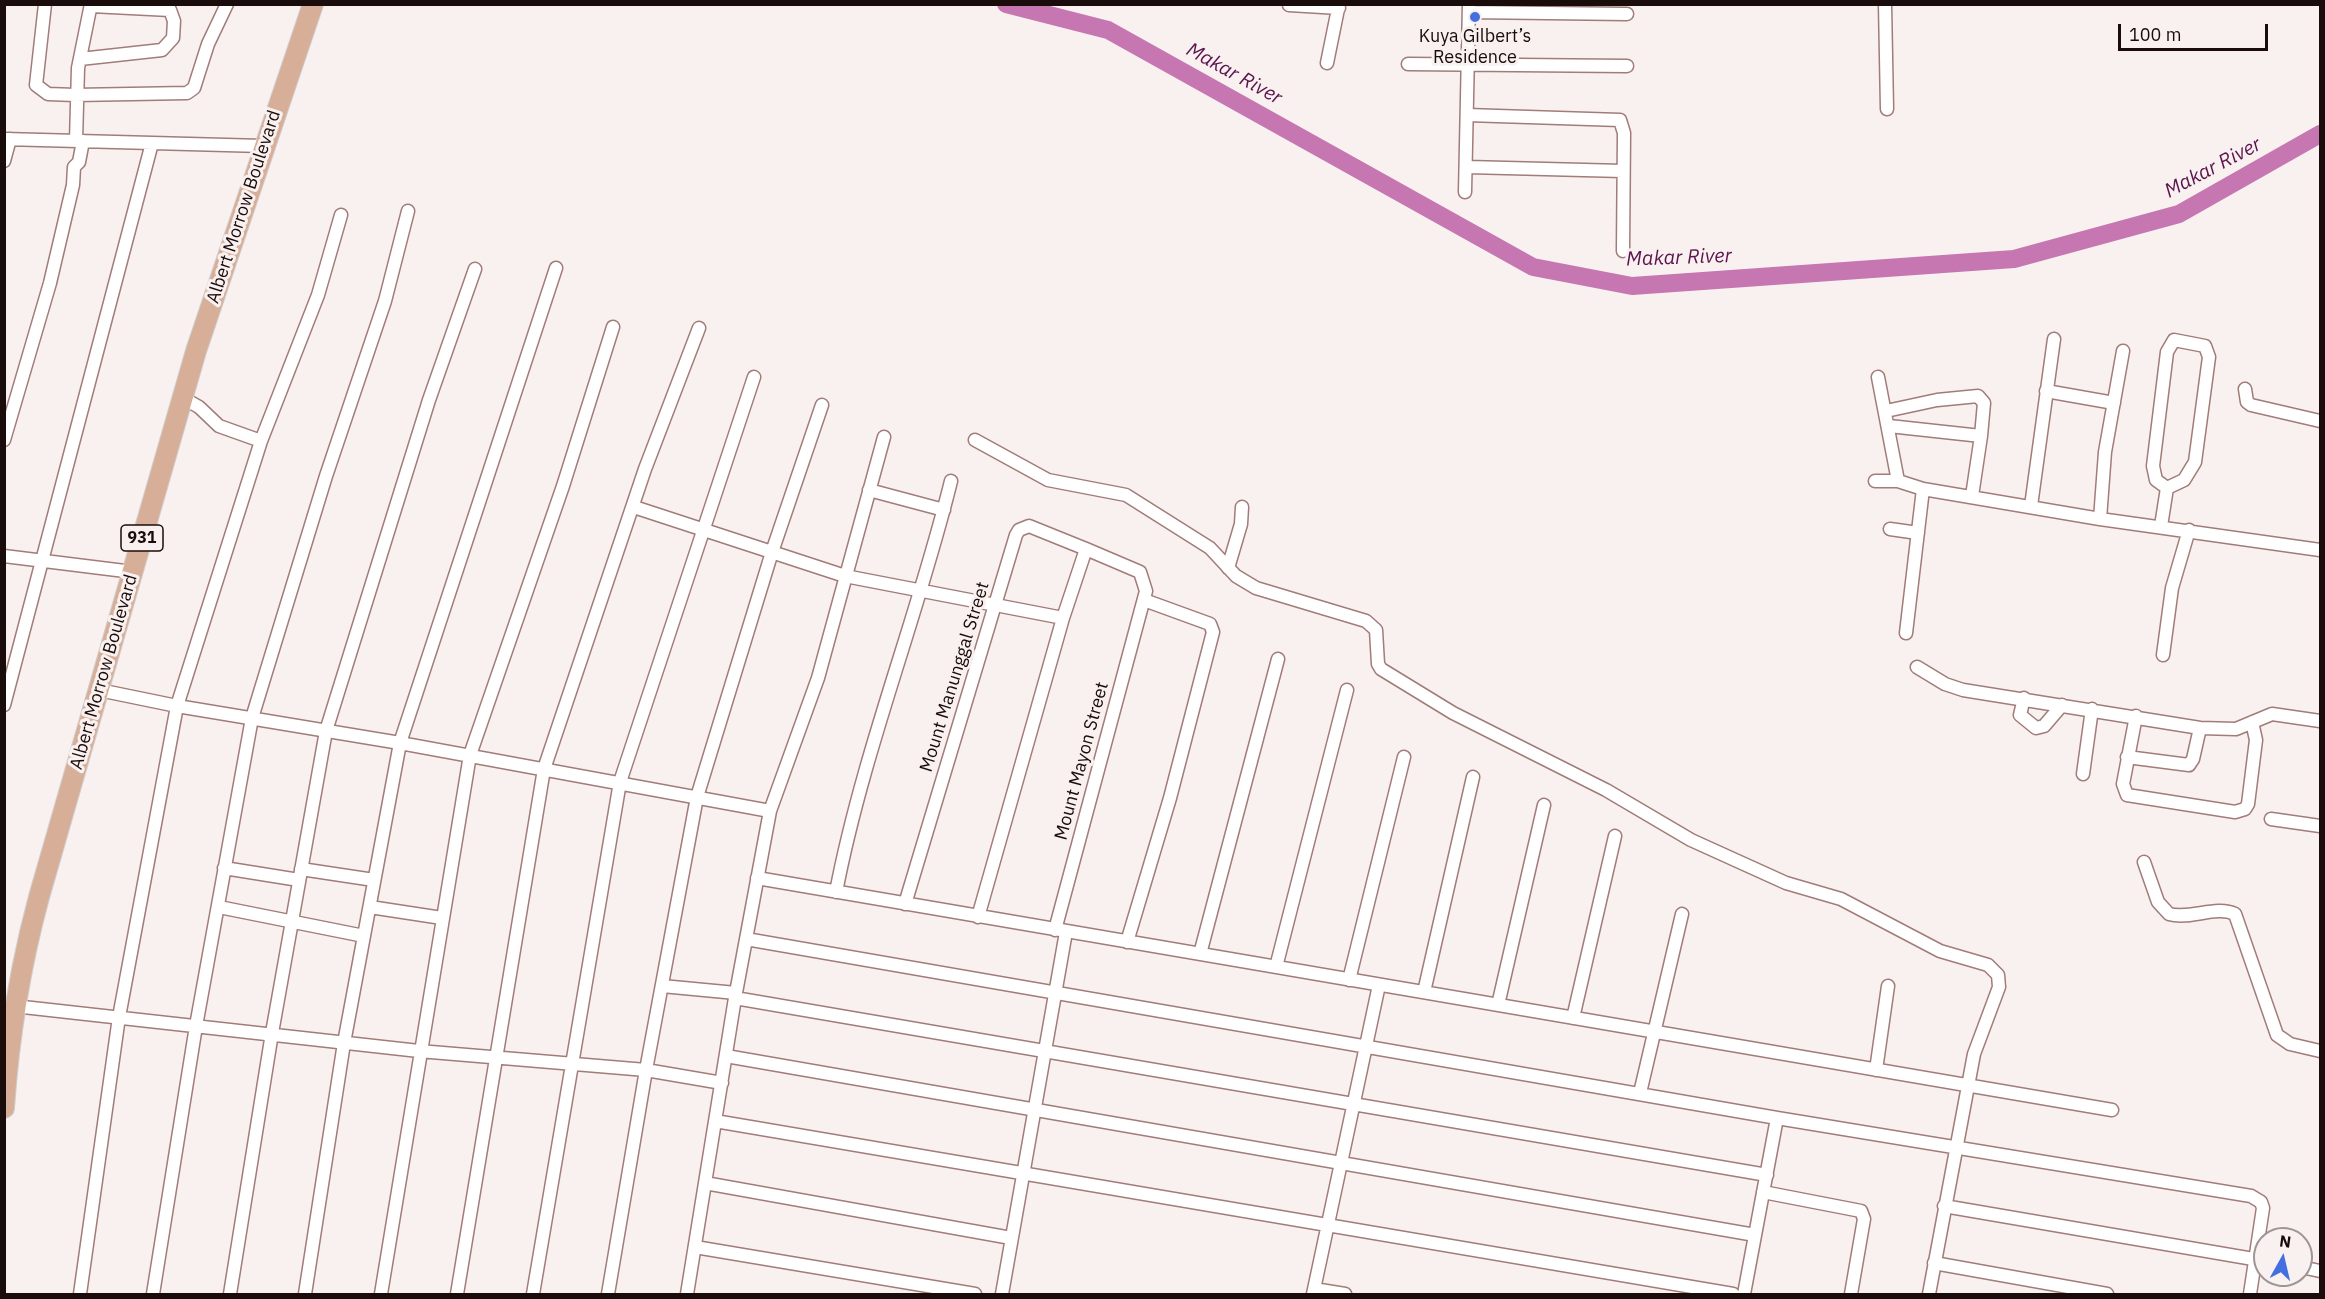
<!DOCTYPE html>
<html>
<head>
<meta charset="utf-8">
<style>
	body { margin:0 }
	#map { position:relative; width:2325px; height:1299px; overflow:hidden; background:#f9f1f0; font-family:"IBM Plex Sans",sans-serif }
	canvas { display:block }
	.frame { position:absolute; inset:0; border:6px solid #190c0a; pointer-events:none }
	.north { position:absolute; left:2253px; top:1227px; width:60px; height:60px; box-sizing:border-box; background:#f9f1f0; border:2px solid #9f9594; border-radius:50%; rotate:8deg; font-size:16px; font-weight:700; line-height:24px; text-align:center; color:#190c0a }
	.north::after { content:''; display:block; margin:auto; width:21px; height:27px; background:#446fe1; clip-path:polygon(50% 0,100% 100%,50% 72%,0 100%) }
	.scale { position:absolute; left:2118px; top:24px; width:150px; height:27px; box-sizing:border-box; border:3px solid #190c0a; border-top:0; padding-left:8px; font-size:18px; line-height:21px; white-space:nowrap; color:#190c0a; -webkit-text-stroke:4px #f9f1f0; paint-order:stroke }
</style>
</head>
<body>
<div id="map">
<canvas width="2325" height="1299"></canvas>
<div class="frame"></div>
<div class="north">N</div>
<div class="scale">100 m</div>
</div>
<script>
const ctx = document.querySelector('canvas').getContext('2d');
ctx.lineJoin = 'round';
function trace(path, color, width, dash) { ctx.strokeStyle = color; ctx.lineWidth = width; ctx.lineCap = dash ? 'butt' : 'round'; ctx.setLineDash(dash || []); ctx.stroke(path); }
function write(font, color, halo, rows, align = 'center') {
  ctx.font = font + ' "IBM Plex Sans",sans-serif'; ctx.lineWidth = 6; ctx.setLineDash([]); ctx.textBaseline = 'middle'; ctx.strokeStyle = halo; ctx.fillStyle = color; for (const [text, x, y, turn = 0] of rows) {
    ctx.save(); ctx.translate(x, y); ctx.rotate((+turn || 0) * Math.PI / 180); ctx.textAlign = isNaN(turn) ? turn : align; if (halo) ctx.strokeText(text, 0, 0); ctx.fillText(text, 0, 0); ctx.restore();
  }
}
trace(new Path2D(`
	M1006,4L1108,30L1533,267L1632,286L2014,259L2179,214L2320,134`), '#c677b2', 18);
const minor = new Path2D(`
	M45,4L36,85L48,94L75,95L187,93L194,88L208,44L227,4
	M1885,4L1887,109
	M1289,5L1339,8
	M1469,12L1627,14
	M80,59L162,50L173,38L174,21L170,10L91,6
	M1327,63L1339,4
	M1408,64L1627,66
	M1467,115L1620,120L1624,133L1623,251
	M4,139L263,146
	M76,141L78,68L91,4
	M4,161L10,139
	M1467,167L1623,171
	M1465,192L1469,4
	M2174,340L2205,346L2209,357L2195,462L2184,480L2167,488L2156,480L2153,466L2167,352Z
	M1878,377L1898,481
	M2245,389L2247,402L2251,405L2320,421
	M2046,391L2114,403
	M183,398L199,407L219,426L261,441
	M1886,411L1937,400L1978,396L1984,403L1981,436
	M1889,426L1981,436L1972,496
	M4,440L50,283L73,185L74,167L79,162L83,141
	M975,440L1048,480L1126,495L1210,548L1236,576L1256,588L1366,621L1376,630L1378,664L1381,669L1453,713L1606,790L1691,840L1786,883L1841,899L1940,951L1988,965L1998,975L1999,987L1974,1054L1929,1294
	M1875,481H1898L1923,489L2100,519L2320,550
	M869,490L944,510
	M2031,506L2054,339
	M634,507L845,576L1063,618
	M2100,519L2105,452L2123,351
	M2161,526L2167,488
	M1890,529L1918,533
	M4,556L133,572
	M1228,568L1241,524L1242,507
	M1906,633L1923,489
	M2163,655L2172,588L2189,530
	M1917,667L1945,684L1963,690L2200,728L2236,729L2272,714L2320,721
	M99,690L177,706L400,743L770,811
	M2024,698L2020,715L2036,728L2044,726L2062,705
	M4,705L152,143
	M2136,716L2123,784L2127,795L2235,812L2245,809L2248,804L2256,740L2252,722
	M2127,757L2189,765L2193,759L2200,728
	M2083,774L2092,709
	M2271,819L2320,826
	M2144,862L2158,902L2169,914C2190,920 2216,905 2235,914L2277,1035L2290,1044L2320,1051
	M224,868L299,880
	M301,869L374,880
	M757,878L2112,1110
	M836,892C863,752 917,619 951,481
	M905,904L1016,535L1019,530L1029,526L1086,549
	M219,907L364,936
	M370,907L442,918
	M978,917L1063,618L1086,549L1140,572L1146,591L1055,930
	M746,939L1777,1118L2251,1196L2261,1202L2263,1208L2250,1294
	M1127,942L1170,798L1213,632L1210,624L1144,600
	M1200,954L1278,659
	M1276,967L1347,690
	M1349,980L1404,757
	M662,986L736,993
	M1424,992L1473,777
	M735,998L1767,1175
	M1498,1005L1544,805
	M14,1006L419,1051L646,1070L722,1083
	M1573,1018L1615,836
	M726,1056L1755,1235
	M1876,1070L1888,986
	M1640,1093L1682,914
	M715,1121L1733,1294
	M705,1183L1011,1238
	M1763,1192L1861,1211L1864,1219L1851,1294
	M1944,1206L2265,1261
	M695,1247L975,1294
	M1934,1263L2107,1294
	M2301,1267L2320,1271
	M1314,1289L1345,1294
	M80,1294L119,1017L177,706L261,441L318,295L341,215
	M153,1294L196,1026L252,718L326,476L385,301L408,211
	M230,1294L272,1033L326,731L429,400L475,269
	M305,1294L344,1043L400,743L556,268
	M381,1294L470,755L563,486L613,327
	M457,1294L544,769L645,469L699,328
	M533,1294L620,782L754,377
	M608,1294L646,1070L697,797L772,552L822,405
	M687,1294L735,998L770,811L818,678L884,437
	M1002,1294L1066,932
	M1313,1294L1379,985
	M1744,1294L1777,1118`);
const primary = new Path2D(`
	M4,1108C9,1036 20,967 39,897L196,351L313,4`);
trace(minor, '#a17c78', 15);
trace(primary, '#d1cece', 22);
trace(minor, '#fff', 12);
trace(primary, '#d7af99', 20);
for (const [x, y, r, color] of [
	[1475,17,6,"#446fe1"]
]) { const dot = new Path2D(); dot.arc(x, y, r, 0, 2 * Math.PI); ctx.fillStyle = color; ctx.fill(dot); trace(dot, '#f9f1f0', 2); }
for (const [x, y, w] of [
	[142,538,42]
]) { const box = new Path2D(); box.roundRect(x - w / 2, y - 13, w, 26, 4.5); ctx.fillStyle = '#f9f1f0'; ctx.fill(box); trace(box, '#190c0a', 1.5); }
write('bold 16px', '#190c0a', null, [
	["931",142,538]
]);
write('18px', '#190c0a', '#f9f1f0', [
	["Kuya Gilbert’s",1475,37],
	["Residence",1475,58]
]);
write('18px', '#190c0a', '#f9f1f0', [
	["Albert Morrow Boulevard",244,207,-72],
	["Albert Morrow Boulevard",104,672,-74],
	["Mount Manunggal Street",955,677,-73],
	["Mount Mayon Street",1082,761,-75]
]);
write('italic 20px', '#5c144e', '#f9f1f0', [
	["Makar River",1234,74,29],
	["Makar River",2213,168,-28],
	["Makar River",1679,258,-2]
]);
</script>
</body>
</html>
